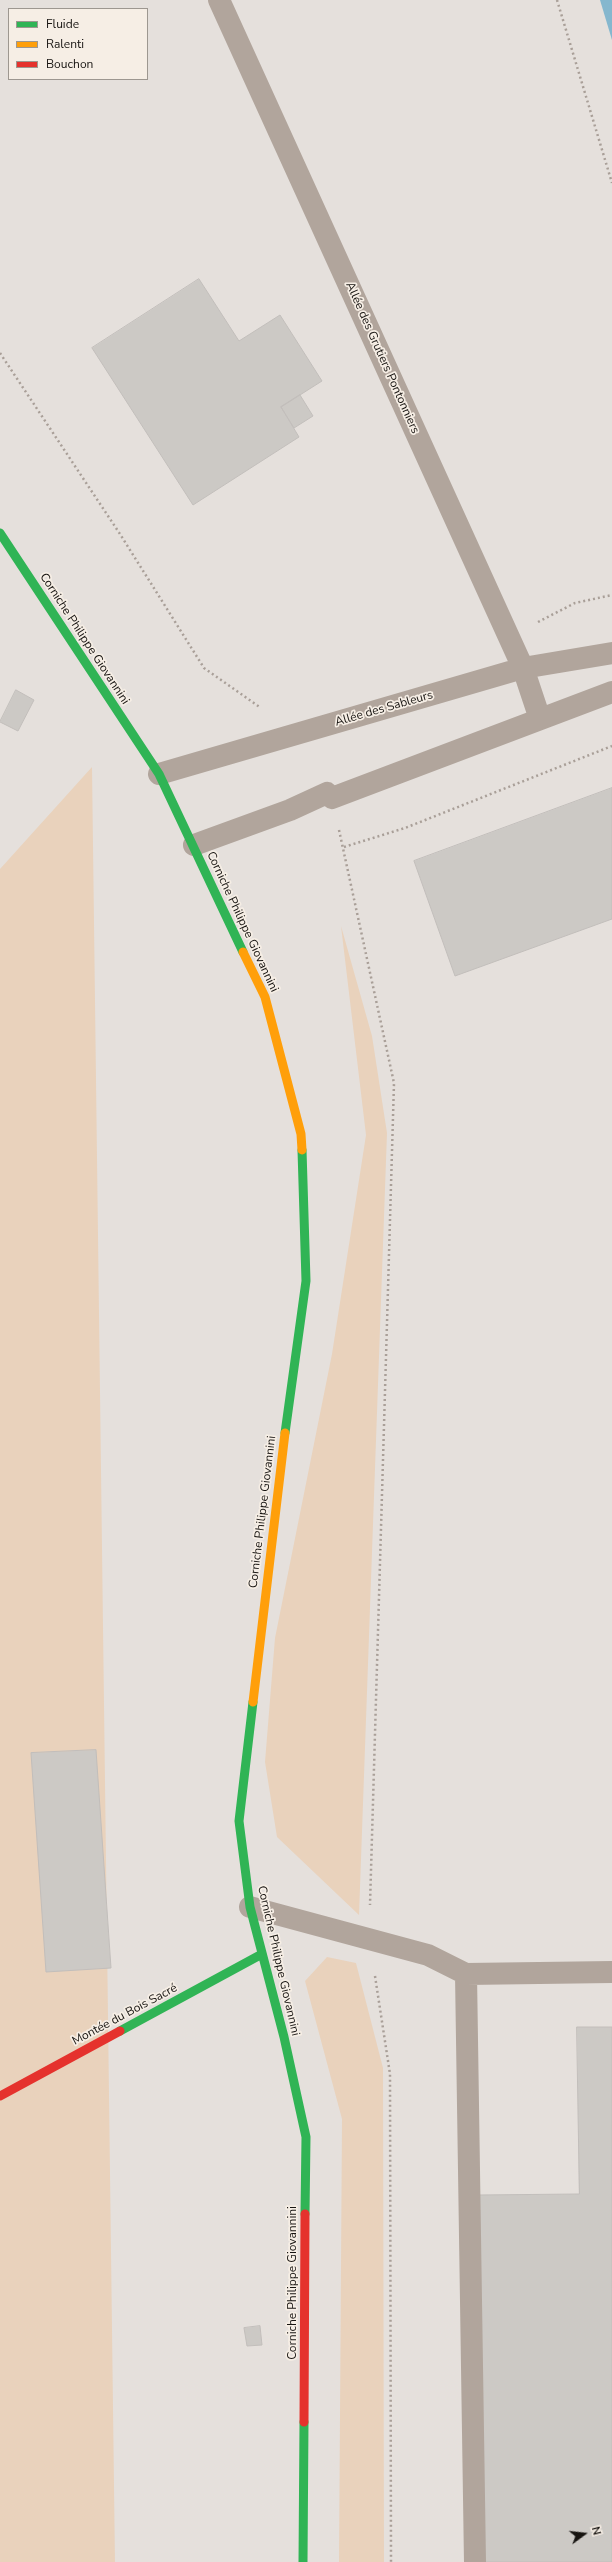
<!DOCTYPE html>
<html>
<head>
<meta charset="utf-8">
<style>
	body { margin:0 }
	#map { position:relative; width:612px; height:2562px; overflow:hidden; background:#e5e0dc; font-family:"Nunito Sans",sans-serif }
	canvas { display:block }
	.legend { position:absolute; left:8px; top:8px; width:140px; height:72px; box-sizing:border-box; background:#f6eee5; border:1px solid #9d9790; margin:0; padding:5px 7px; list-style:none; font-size:12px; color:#171411 }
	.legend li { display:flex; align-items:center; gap:8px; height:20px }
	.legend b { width:20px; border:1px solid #9d9790 }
	.north { position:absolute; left:564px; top:2514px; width:40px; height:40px; -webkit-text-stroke:3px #f6eee5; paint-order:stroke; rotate:75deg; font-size:11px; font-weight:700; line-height:16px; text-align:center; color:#171411 }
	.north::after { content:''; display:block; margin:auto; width:14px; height:18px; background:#171411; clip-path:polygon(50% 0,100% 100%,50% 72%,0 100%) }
</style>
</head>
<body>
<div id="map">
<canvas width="612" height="2562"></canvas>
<ul class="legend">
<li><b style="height:5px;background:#30b455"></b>Fluide</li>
<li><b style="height:5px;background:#ff9f0a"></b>Ralenti</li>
<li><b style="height:5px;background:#e5322d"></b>Bouchon</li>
</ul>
<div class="north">N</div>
</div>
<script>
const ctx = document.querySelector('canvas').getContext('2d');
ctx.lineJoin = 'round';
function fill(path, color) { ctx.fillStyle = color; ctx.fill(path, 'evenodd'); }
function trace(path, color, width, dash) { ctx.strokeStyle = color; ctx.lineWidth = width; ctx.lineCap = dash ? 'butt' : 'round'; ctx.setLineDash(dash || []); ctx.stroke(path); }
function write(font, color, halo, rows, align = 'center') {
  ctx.font = font + ' "Nunito Sans",sans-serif'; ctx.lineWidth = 3.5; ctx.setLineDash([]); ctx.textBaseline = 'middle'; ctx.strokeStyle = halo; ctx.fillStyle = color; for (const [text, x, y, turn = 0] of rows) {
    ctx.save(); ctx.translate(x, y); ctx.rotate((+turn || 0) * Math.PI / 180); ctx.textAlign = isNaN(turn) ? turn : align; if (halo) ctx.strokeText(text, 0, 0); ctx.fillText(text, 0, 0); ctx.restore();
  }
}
fill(new Path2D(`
	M92,767L115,2562H0V869Z
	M341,926L372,1036L387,1133L359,1915L277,1837L265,1762L275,1638L332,1354L366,1135Z
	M327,1957L356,1963L383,2068L384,2562H339L342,2119L305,1981Z`), '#e9d2bc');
fill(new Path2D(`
	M600,0H612V40Z`), '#85b7ce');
const building = new Path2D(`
	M199,279L239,341L280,315L322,381L281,407L299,437L193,505L92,348Z
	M300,395L313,416L294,428L281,407Z
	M16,690L34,700L18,731L0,722Z
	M612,788V919L455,976L414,861Z
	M96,1750L111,1968L46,1972L31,1753Z
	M577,2027H612V2562H481L478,2195L579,2194Z
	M260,2326L262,2345L247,2346L244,2328Z`);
fill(building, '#ccc9c5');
trace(building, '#c2bebb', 1);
trace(new Path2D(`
	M557,0L612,183
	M0,353L120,534L204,668L261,708
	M538,622L575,603L612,595
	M339,830L394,1083L370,1905
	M344,847L405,828L612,746
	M375,1976L390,2074L391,2562`), '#a99f98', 2.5, [2, 3]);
trace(new Path2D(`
	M219,0L523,668L540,719
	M159,774L523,668L612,653
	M194,845L290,810L327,793L332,798L612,692
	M250,1907L428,1955L466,1974L612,1972
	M466,1974L475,2562`), '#b1a59c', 22);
trace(new Path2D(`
	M0,533L159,774L243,952
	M285,1433L306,1281L302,1150
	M253,1702L239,1821L250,1907L284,2037L306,2137L305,2214
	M120,2031L262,1954
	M303,2562L304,2422`), '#30b455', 9);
trace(new Path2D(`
	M243,952L265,997L301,1134L302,1150
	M253,1702L285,1433`), '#ff9f0a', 9);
trace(new Path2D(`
	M0,2096L120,2031
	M304,2422L305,2214`), '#e5322d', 9);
write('12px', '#171411', '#f6eee5', [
	["Allée des Grutiers Pontonniers",382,358,66],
	["Corniche Philippe Giovannini",84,639,57],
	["Allée des Sableurs",384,709,-16],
	["Corniche Philippe Giovannini",242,922,65],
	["Corniche Philippe Giovannini",263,1512,-83],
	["Corniche Philippe Giovannini",278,1961,77],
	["Montée du Bois Sacré",125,2015,-28],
	["Corniche Philippe Giovannini",293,2283,-90]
]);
</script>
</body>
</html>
